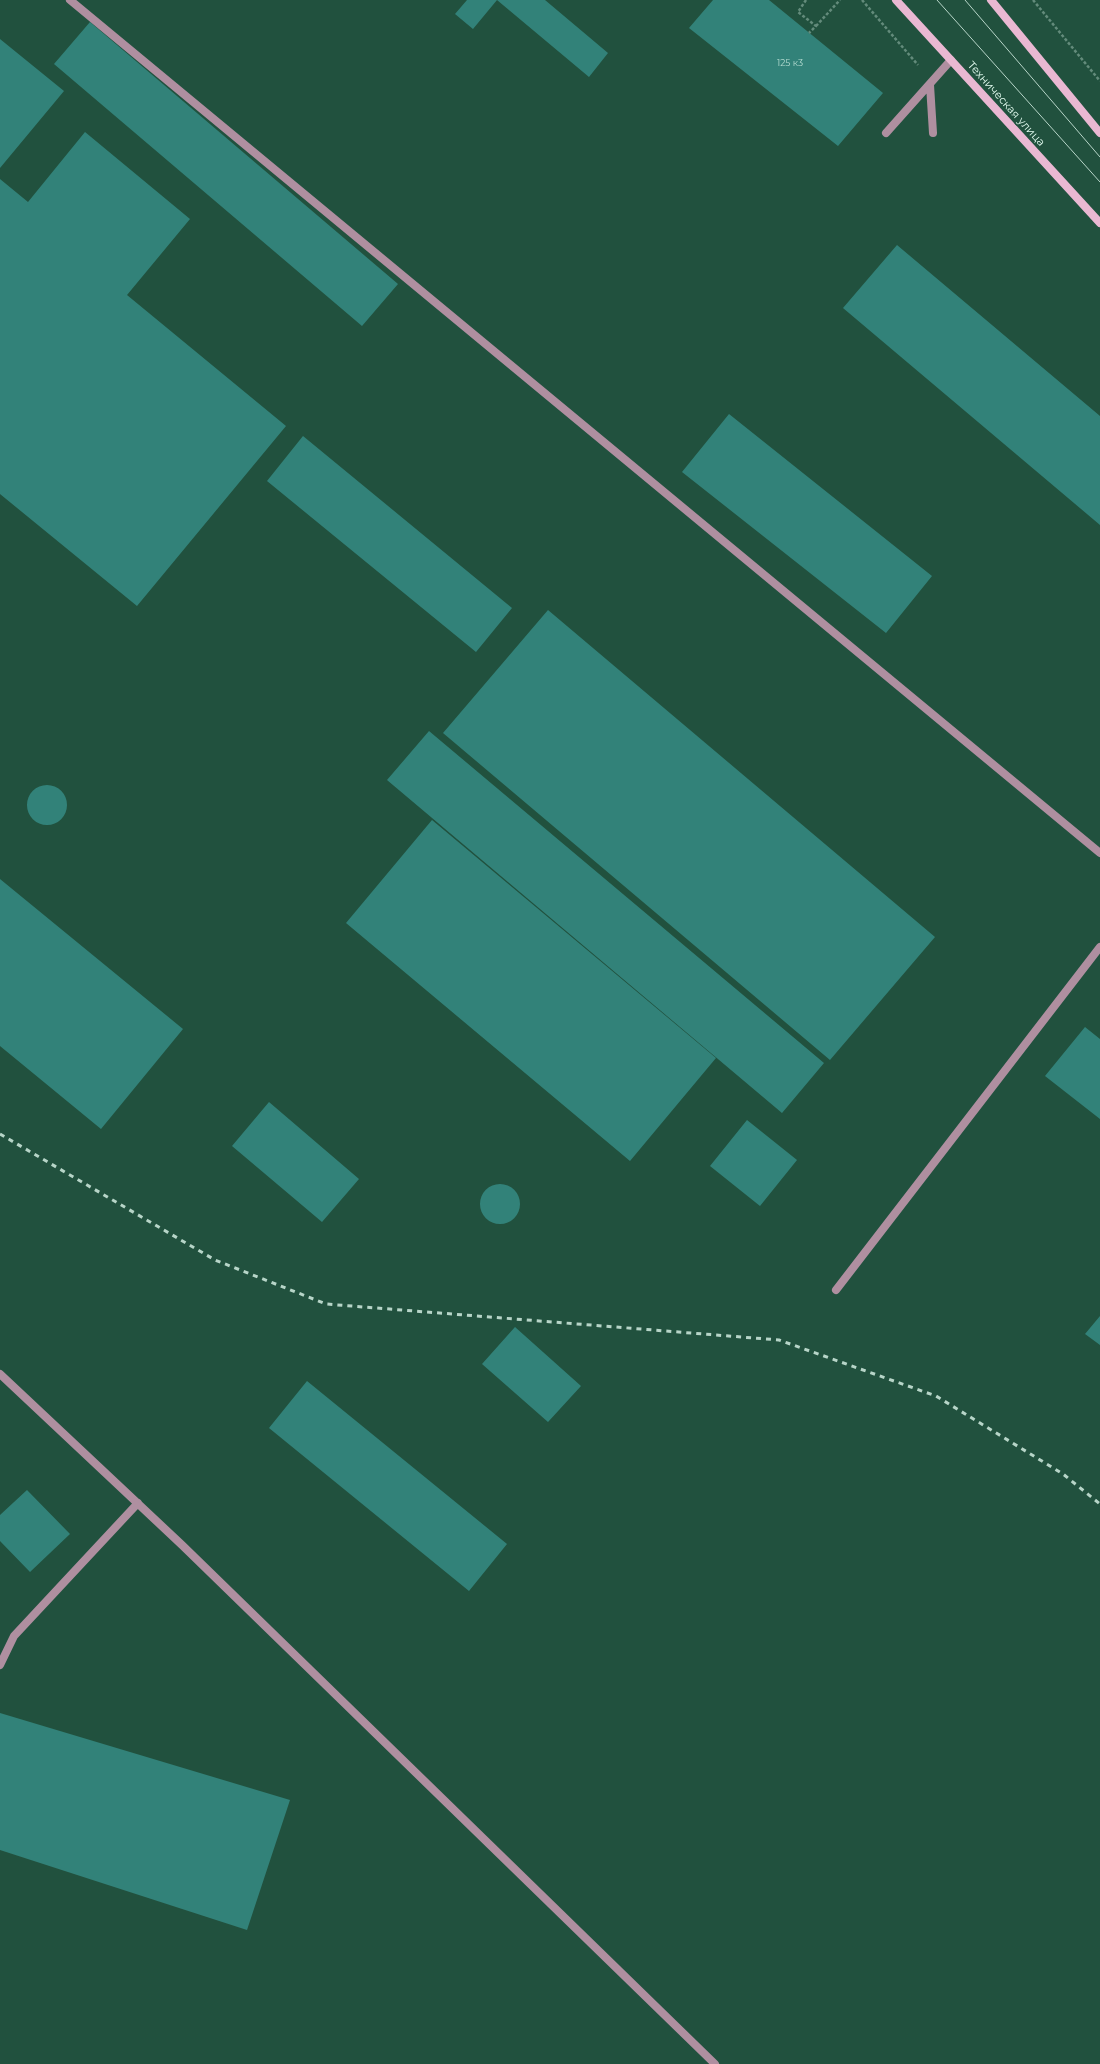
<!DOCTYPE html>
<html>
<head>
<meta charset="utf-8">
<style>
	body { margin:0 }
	canvas { display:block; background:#21513e }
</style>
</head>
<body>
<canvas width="1100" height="2064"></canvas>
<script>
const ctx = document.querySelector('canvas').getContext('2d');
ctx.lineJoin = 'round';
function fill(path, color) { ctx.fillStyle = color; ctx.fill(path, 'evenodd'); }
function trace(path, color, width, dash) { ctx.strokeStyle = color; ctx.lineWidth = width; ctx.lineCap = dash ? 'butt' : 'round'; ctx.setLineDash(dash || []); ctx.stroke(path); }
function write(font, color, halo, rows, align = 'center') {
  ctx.font = font + ' Montserrat,sans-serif'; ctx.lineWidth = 3; ctx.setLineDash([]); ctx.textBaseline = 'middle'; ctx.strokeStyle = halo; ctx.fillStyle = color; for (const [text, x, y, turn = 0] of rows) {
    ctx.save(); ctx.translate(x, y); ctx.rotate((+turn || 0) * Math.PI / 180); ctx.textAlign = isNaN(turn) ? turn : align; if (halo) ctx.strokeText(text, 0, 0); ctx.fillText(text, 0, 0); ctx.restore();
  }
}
fill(new Path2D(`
	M467,0H545L608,53L589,77L497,0L473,29L455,14Z
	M713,0H769L883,93L838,146L689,28Z
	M90,22L398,284L362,326L54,64Z
	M0,39L64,91L0,168Z
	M85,132L190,219L127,295L286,426L137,606L0,494V179L28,202Z
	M897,245L1100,416V525L843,308Z
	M729,414L932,576L886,633L682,472Z
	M303,436L512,608L476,652L267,481Z
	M548,610L935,937L830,1060L443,733Z
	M429,731L824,1063L782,1113L387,780Z
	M27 805a20 20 0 1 1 40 0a20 20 0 1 1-40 0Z
	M432,820L716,1058L630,1161L346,923Z
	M0,879L183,1029L101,1129L0,1046Z
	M1085,1027L1100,1039V1119L1045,1076Z
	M269,1102L359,1179L322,1222L232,1146Z
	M747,1120L797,1160L760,1206L710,1166Z
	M480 1204a20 20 0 1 1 40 0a20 20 0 1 1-40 0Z
	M1100,1316V1345L1085,1334Z
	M515,1327L581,1386L548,1422L482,1364Z
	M307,1381L507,1544L469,1591L269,1428Z
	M27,1490L70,1534L30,1572L0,1541V1515Z
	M0,1713L290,1800L247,1930L0,1850Z`), '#328279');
trace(new Path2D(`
	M806,0L798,12L816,26L809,33
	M862,0L918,65
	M1033,0L1100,81
	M816,26L840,0`), '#638b7b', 2.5, [3, 2]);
trace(new Path2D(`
	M70,0L1100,853
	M930,85L933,133
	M886,133L951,60
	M836,1290L1100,947
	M0,1374L182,1545L715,2064
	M0,1665L14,1636L138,1503`), '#af8fa0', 8);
trace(new Path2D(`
	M896,0L1100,223
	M991,0L1100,133`), '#e9b8d2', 8);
trace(new Path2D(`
	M937,0L1100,182
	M965,0L1100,157`), '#b7d5c8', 1);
trace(new Path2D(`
	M0,1134L215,1260L326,1304L779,1340L936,1396L1063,1474L1100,1504`), '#b7d5c8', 3, [5, 5]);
write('9px', '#b5dcd1', null, [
	["125 к3",790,63]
]);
write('11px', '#e1faee', '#21513e', [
	["Техническая улица",1006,104,48]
]);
</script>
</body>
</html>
